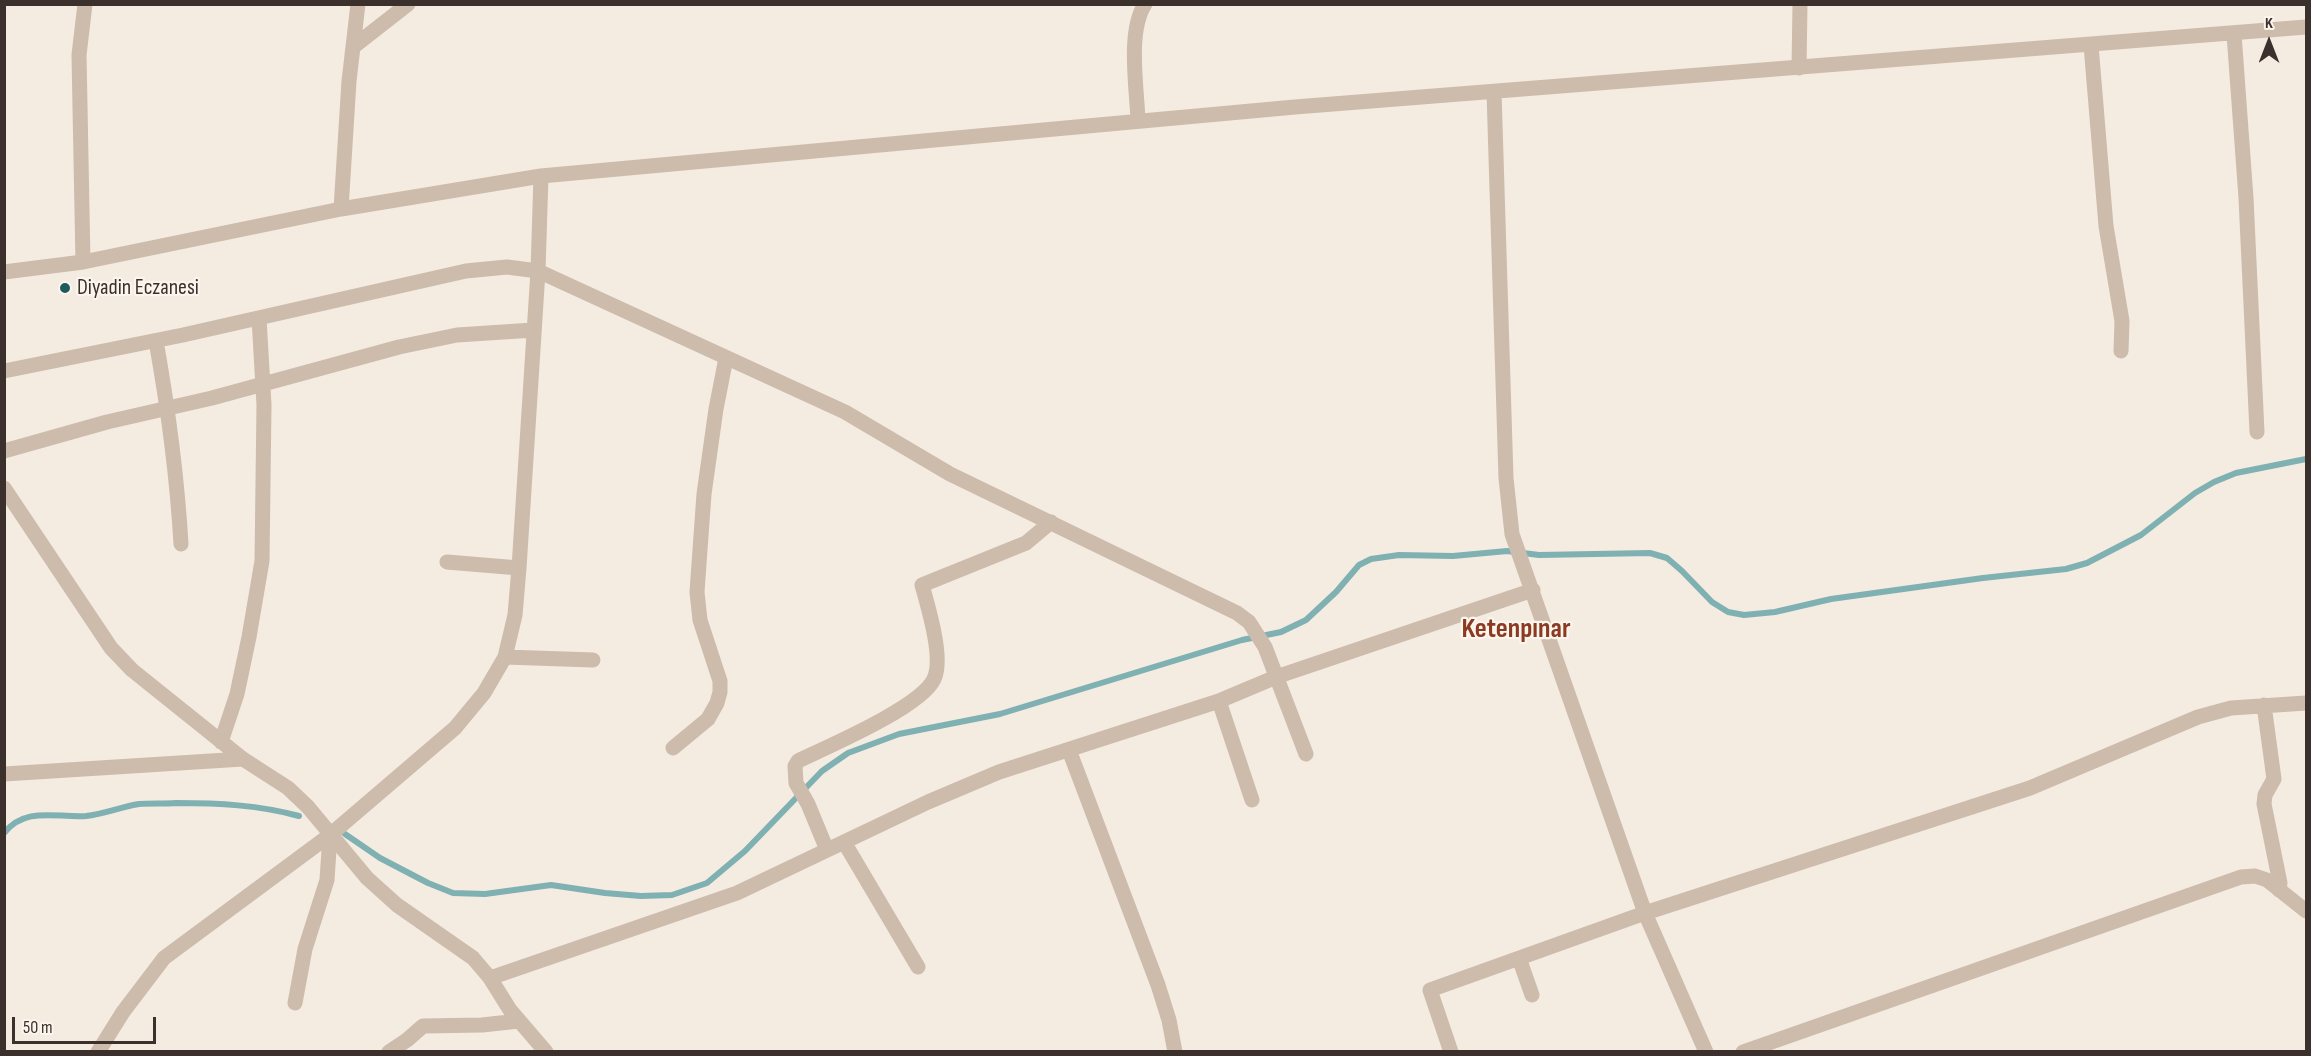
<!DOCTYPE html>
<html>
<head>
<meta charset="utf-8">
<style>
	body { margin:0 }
	#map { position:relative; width:2311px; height:1056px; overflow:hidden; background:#f4ebe1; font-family:"Sofia Sans Condensed",sans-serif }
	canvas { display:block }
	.frame { position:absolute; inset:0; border:6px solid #3b302b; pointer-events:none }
	.north { position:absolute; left:2239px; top:12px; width:60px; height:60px; -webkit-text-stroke:4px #fbf5ee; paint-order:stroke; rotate:0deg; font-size:16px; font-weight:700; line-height:24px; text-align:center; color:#3b302b }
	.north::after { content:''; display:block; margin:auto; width:21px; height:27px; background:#3b302b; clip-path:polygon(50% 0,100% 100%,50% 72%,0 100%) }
	.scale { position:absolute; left:12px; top:1017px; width:144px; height:27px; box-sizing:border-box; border:3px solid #3b302b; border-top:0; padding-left:8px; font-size:18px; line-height:21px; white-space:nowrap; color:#3b302b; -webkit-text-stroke:4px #fbf5ee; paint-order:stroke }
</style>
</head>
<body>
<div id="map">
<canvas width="2311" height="1056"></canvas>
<div class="frame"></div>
<div class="north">K</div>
<div class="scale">50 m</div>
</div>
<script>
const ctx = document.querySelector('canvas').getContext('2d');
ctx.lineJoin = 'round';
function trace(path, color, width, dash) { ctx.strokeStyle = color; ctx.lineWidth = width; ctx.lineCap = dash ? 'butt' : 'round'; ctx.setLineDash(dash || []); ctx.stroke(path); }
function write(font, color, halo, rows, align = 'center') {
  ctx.font = font + ' "Sofia Sans Condensed",sans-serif'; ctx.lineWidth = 4.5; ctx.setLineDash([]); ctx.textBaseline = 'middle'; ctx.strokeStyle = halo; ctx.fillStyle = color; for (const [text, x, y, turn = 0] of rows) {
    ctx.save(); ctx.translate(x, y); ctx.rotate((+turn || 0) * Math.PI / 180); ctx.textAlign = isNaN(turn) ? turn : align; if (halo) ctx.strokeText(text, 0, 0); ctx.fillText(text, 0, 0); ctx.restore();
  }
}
trace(new Path2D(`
	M4,833C26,806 56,818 86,816C104,814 121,807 139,804C151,803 164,804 176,803C218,803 259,805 299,816
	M345,834L380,858L428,883L453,893L485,894L551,885L605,893L641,896L672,895L707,883L745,851L822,771L848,753L899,734L1000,714L1242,640L1281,632L1306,620L1336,592L1359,565L1371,559L1399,555L1453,556L1507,551L1539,555L1650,553L1667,558L1682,571L1712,602L1728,612L1744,615L1775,612L1831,599L1983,578L2066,569L2087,563L2141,535L2195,493L2214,482L2236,473L2306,459`), '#7fb0b2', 6);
trace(new Path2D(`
	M2234,34L2246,198L2257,432
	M2091,45L2106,226L2122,321L2121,351
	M353,47L408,4
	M1799,68L1800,4
	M1494,92L1506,478L1512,534L1645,913L1706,1052
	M1138,121C1137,88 1127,32 1145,4
	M341,209L349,81L358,4
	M83,262L79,55L85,4
	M4,272L83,262L341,209L541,176L1295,107L2306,27
	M156,341C168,408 177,475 181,544
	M4,371L183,335L466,271L507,267L538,271L845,412L950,474L1237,613L1249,622L1265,647L1306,754
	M4,451L107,422L212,398L399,347L457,335L534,330
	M4,488L111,648L132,670L243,759L288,788L308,807L367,878L397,905L473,958L490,978L510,1010L546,1052
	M447,562L519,568
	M505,657L593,660
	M1219,701L1252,800
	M2264,705L2274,779L2265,795L2264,804L2280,883L2279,890
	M221,742L237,694L249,637L262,561L264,405L259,318
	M673,748L708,719L717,703L720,692V681L700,620L697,592L704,494L716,409L726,358
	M1069,750L1158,985L1169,1020L1175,1052
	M4,774L243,759
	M844,842L918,967
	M827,850L808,804L796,783L795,766L798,761C829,746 921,707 934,679C944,658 928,607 922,585L1026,543L1051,522
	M1519,958L1532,995
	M490,978L737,893L928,802L999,772L1219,701L1276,677L1533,590
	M295,1003L305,949L327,880L330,835
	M98,1052L123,1012L164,958L330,835L455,728L484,693L505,657L515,615L519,568L538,271L541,176
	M389,1052L407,1040L423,1026L482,1025L519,1021
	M1451,1052L1430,990L1645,913L2030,788L2198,717L2231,708L2306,703
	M1743,1052L2241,877L2255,876L2267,880L2306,911`), '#cdbbac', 15);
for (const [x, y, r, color] of [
	[65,288,6,"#1f5a5e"]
]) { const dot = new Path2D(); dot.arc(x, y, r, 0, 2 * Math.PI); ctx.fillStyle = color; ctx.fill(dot); trace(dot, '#fbf5ee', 2); }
write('22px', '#3b302b', '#fbf5ee', [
	["Diyadin Eczanesi",77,288]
], 'left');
write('bold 28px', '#8c3b22', '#fbf5ee', [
	["Ketenpınar",1516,630]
]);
</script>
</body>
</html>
